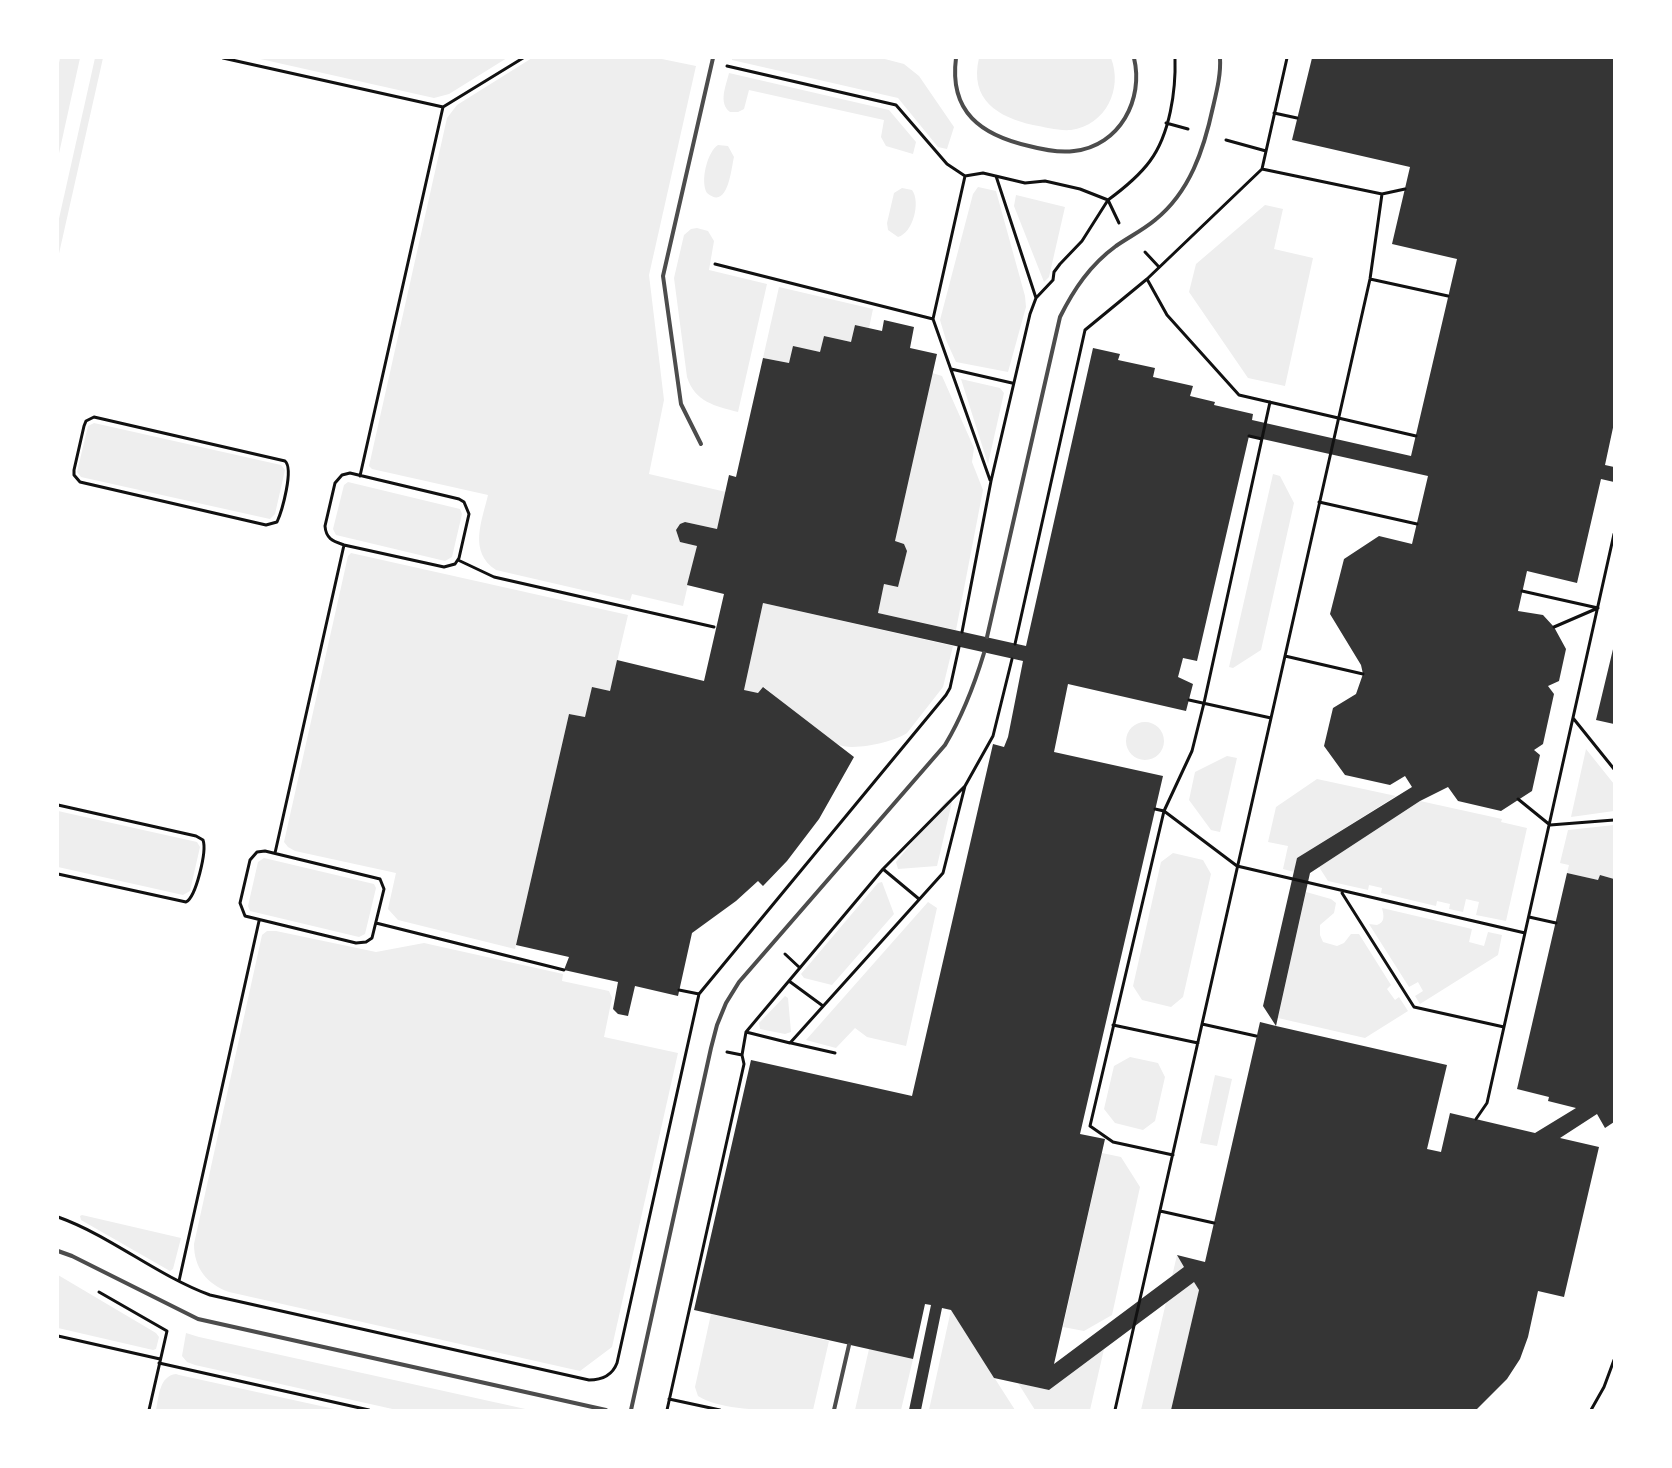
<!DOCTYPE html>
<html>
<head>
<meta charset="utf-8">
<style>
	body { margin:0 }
	#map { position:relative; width:1672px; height:1468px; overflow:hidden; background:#fff; font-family:"DM Sans",sans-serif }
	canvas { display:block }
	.frame { position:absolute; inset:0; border:59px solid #fff; pointer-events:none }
</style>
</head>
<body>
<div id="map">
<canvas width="1672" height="1468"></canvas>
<div class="frame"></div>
</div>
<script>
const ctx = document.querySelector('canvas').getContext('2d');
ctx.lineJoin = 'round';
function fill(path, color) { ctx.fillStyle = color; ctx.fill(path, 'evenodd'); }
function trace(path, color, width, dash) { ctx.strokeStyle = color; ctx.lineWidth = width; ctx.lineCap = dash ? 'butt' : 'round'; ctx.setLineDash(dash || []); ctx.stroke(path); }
fill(new Path2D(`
	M60,58H80L58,158V68Z
	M95,58H103L58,258V223Z
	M256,58H507L449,94L434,98Z
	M532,58H657L696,66L649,275L664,400L649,474L726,492L717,529L685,522L676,530L680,542L697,546L683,606L632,594L630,601L496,570C468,552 482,521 488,495L372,469L369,466L447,118L457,105Z
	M732,58H881L904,64L919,76L954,127L947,149L938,147L898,98L732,60Z
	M979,58H1111C1123,89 1106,125 1071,130C1058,131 1045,127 1033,125C998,117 969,100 979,58Z
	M729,73L889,110L916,142L913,154L886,146L881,137L884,120L749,90L744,109L738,112H730C718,103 726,86 729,73Z
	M718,145L728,146L734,157C731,169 728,211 707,193C700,182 707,152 718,145Z
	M978,187L996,191L1025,296L1026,307L1008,372L956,362L946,340L940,320L973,194Z
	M902,188L912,190C921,202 913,233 898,237L888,230L887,223L894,193Z
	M1016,195L1065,207L1049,277L1044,282L1014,206Z
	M1265,205L1283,209L1274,249L1313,258L1285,386L1248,378L1189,292L1196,264Z
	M697,228L708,231L714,241L709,270L767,284L738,412C715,406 695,402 687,377L674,278L684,235L691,229Z
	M779,287L873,309L869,328L855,325L851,342L824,336L820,352L793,347L789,363L763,358Z
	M929,372L942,376L974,448L972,462L983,490L956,630L878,613L884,584L898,587L907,551L904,544L895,541Z
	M961,379L1000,388L1004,393L988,464Z
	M94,423L281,465L285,470L275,514L270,519L81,477L77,472L88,426Z
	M1273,474L1280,476L1294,503L1261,650L1233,668L1229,667Z
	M348,482L460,509L462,514L452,557L445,561L336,535L333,529L344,485Z
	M351,553L628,615L610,691L585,717L569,714L515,949L398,920L388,909L396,873L295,851L288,847L284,842L348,556Z
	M763,603L953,646L943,687L907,733C894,742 851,752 837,744C814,731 785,704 764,687L758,693L744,690Z
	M1126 741a19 19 0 1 1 38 0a19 19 0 1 1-38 0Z
	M1586,749L1614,784V811L1571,817Z
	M1227,756L1237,758L1220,832L1211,830L1189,800L1195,772Z
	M1317,779L1396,796L1297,858L1294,872L1283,869L1288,846L1268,842L1276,807Z
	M947,800L952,802L937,866L898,869L896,862Z
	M1420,801L1502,819L1501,822L1527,828L1506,921L1476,915L1479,902L1466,899L1463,912L1449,909L1450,904L1437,901L1436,906L1381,893L1382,888L1369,885L1368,890L1328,881L1319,867Z
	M58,811L197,842L200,847L190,891L183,895L58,867Z
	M1614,825V879L1600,875L1598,880L1567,873L1569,865L1560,863L1568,830Z
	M1173,853L1203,860L1211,874L1183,997L1171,1007L1142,1000L1133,986L1161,862Z
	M264,858L374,884L376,888L365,934L359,937L250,911L248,906L258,862Z
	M882,882L894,914L832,985L804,978L801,974L878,883Z
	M1306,892L1331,899L1336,903L1334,913L1320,925V935L1323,942L1337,946L1344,943L1351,934H1359L1391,985L1387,989L1395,1000L1399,997L1408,1011L1365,1038L1278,1018Z
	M928,902L937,908L906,1046L867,1037L855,1028L836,1048L806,1040Z
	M1382,908L1472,929L1469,942L1484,946L1488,932L1502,935L1498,955L1420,1004L1415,996L1423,991L1418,982L1409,987L1369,924L1377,925C1385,922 1384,916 1382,908Z
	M267,931H276L376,952L424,943L563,974L562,981L609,991L612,998L604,1037L678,1053L612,1347L580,1371L229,1292C207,1284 194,1268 194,1244L262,935Z
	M785,996L788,998L791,1032L785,1034L760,1029L759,1023Z
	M1130,1057L1158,1063L1165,1077L1155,1121L1143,1130L1115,1123L1104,1109L1114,1066Z
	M1215,1075L1232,1079L1217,1146L1200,1143Z
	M1102,1153L1121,1157L1140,1187L1112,1315L1084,1331L1063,1327Z
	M82,1215L181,1238L173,1269L170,1271L81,1220L80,1216Z
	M1177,1255L1199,1290L1171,1410H1141Z
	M58,1275L156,1333L159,1337L156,1349L153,1350L58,1328Z
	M951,1310L1015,1410H929Z
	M711,1314L829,1341L813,1410C782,1410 725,1413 698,1396L695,1387Z
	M186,1333L199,1337L530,1410H397L195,1365L187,1362L182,1356Z
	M869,1349L913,1359L901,1410H855Z
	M1104,1349L1090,1410H1035L1018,1383L1049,1390Z
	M176,1374L179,1375L339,1410H156C159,1397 159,1376 176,1374Z`), '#eee');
fill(new Path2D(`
	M1312,58H1614V423L1605,465L1614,467V482L1601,479L1577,583L1527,571L1518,611L1543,615L1554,627L1566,649L1559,681L1548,686L1554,694L1543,744L1534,750L1540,755L1532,791L1501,811L1458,801L1448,787L1420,801L1310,873L1276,1026L1447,1065L1427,1149L1441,1152L1450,1113L1535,1133L1576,1108L1548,1101L1549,1097L1517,1089L1567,873L1598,880L1600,875L1614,879V1122L1605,1128L1597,1114L1560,1138L1599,1147L1564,1297L1538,1291L1528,1337L1520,1359L1507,1379L1476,1410H1171L1199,1290L1194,1282L1049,1390L994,1378L951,1310L942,1308L921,1410H909L931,1305L925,1304L913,1359L694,1310L751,1060L912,1096L993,744L1004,747L1008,737L1023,661L763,603L744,690L758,693L763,687L854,757L819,819L787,861L763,886L758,881L736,901L692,933L678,996L635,986L628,1016L618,1014L613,1009L618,982L564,970L569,957L516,945L569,714L585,717L592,687L610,691L617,660L704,681L724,594L687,585L697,546L680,542L676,530L680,524L685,522L717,529L729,475L736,477L763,358L789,363L793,346L820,352L824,336L851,342L855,325L882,331L884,320L914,327L910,348L937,354L895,541L904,544L907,551L898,587L884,584L878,613L1026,646L1093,348L1120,354L1118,360L1155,368L1153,377L1193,386L1190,396L1215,402L1214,405L1253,414L1252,420L1411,456L1457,259L1392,244L1410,167L1292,140ZM1249,436L1428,476L1412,544L1379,536L1344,559L1330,614L1361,665L1363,674L1356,694L1333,708L1324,746L1345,775L1390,785L1405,776L1412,787L1297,858L1263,1006L1276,1026L1260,1022L1205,1262L1177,1255L1184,1267L1054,1364L1105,1139L1080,1134L1163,776L1054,752L1068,684L1186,711L1193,684L1178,677L1183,658L1197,661Z
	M1614,645V724L1596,720Z`), '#353535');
trace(new Path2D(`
	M223,58L443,107L523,58
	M727,66L896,105L947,164L965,176L983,173L1025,183L1045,181L1080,189L1108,200C1123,189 1139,176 1150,161C1170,134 1176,90 1175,58
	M1274,113L1297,118
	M1166,123L1188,129
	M1226,140L1266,151
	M965,176L933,319L990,480
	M996,176L1036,298
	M1382,194L1405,189
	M1108,200L1119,223
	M1145,252L1159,267
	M715,264L933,319
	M1147,279L1167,315L1239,395L1416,436
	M1370,279L1448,296
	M951,369L1012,383
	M94,417L285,461C294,469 282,511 277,522L266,525L80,482L74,475V470L84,426L86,421Z
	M1249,436L1262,439
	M350,473L459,499L464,502L469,514L459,558L455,564L444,567L344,545C333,541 326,539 325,526L335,483L342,475Z
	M360,476L443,107
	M1319,502L1417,524
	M458,560L494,577L714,627
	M1522,591L1598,608
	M1554,627L1598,608
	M962,632L991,481L1030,314L1036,298L1053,280L1054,272L1060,264L1082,241L1108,200
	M1015,644L1085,330L1147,279L1262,169
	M1285,656L1363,674
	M1189,700L1271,718
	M1573,718L1614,769
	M965,786L993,736L1012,659
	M1518,799L1550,825L1614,820
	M58,805L196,836L203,840C207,851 196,897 186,902L58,874
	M1155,809L1164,811L1237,866L1525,933
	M265,851L380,879L384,889L372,938L366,942L356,943L245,916L240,903L250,860L257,852Z
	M275,853L344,545
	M883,869L919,899
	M1342,893L1414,1007L1504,1027
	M1529,917L1556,923
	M376,923L564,970
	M785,954L800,968
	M789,981L823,1006
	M679,990L699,994
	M1202,1024L1256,1036
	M1113,1025L1198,1043
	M791,1043L835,1053
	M727,1052L742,1055
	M1476,1119L1487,1103L1614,534
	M1173,1155L1113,1142L1090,1126L1164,811L1192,751L1204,703L1270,402
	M1160,1211L1214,1223
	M58,1217C111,1236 156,1275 210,1295L589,1380C602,1380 612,1376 617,1363L699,994L946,695L950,688L959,647
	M179,1281L259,921
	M99,1292L167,1331L149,1410
	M58,1336L160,1359
	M159,1363L369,1410
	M669,1399L720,1410
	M667,1410L744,1064L742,1055L746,1032L883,869L965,786L943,873L790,1043L746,1032
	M1115,1410L1370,279L1382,194L1262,169L1287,58
	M1591,1410L1604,1387L1614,1360`), '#111', 3);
trace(new Path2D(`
	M956,58C949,112 981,135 1029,146C1044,150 1059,153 1074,151C1120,146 1144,99 1134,58
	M701,444L681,404L663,276L713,58
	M987,637L1060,317C1074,289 1090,265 1116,246C1129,237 1143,230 1155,220C1190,192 1204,149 1213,107C1217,90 1221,74 1220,58
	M58,1251L72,1256L198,1319L606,1410
	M631,1410L711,1048L717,1025L726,1003L739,982L945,745C963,715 974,686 984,653
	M834,1410L849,1345`), '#4c4c4c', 4);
</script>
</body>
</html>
